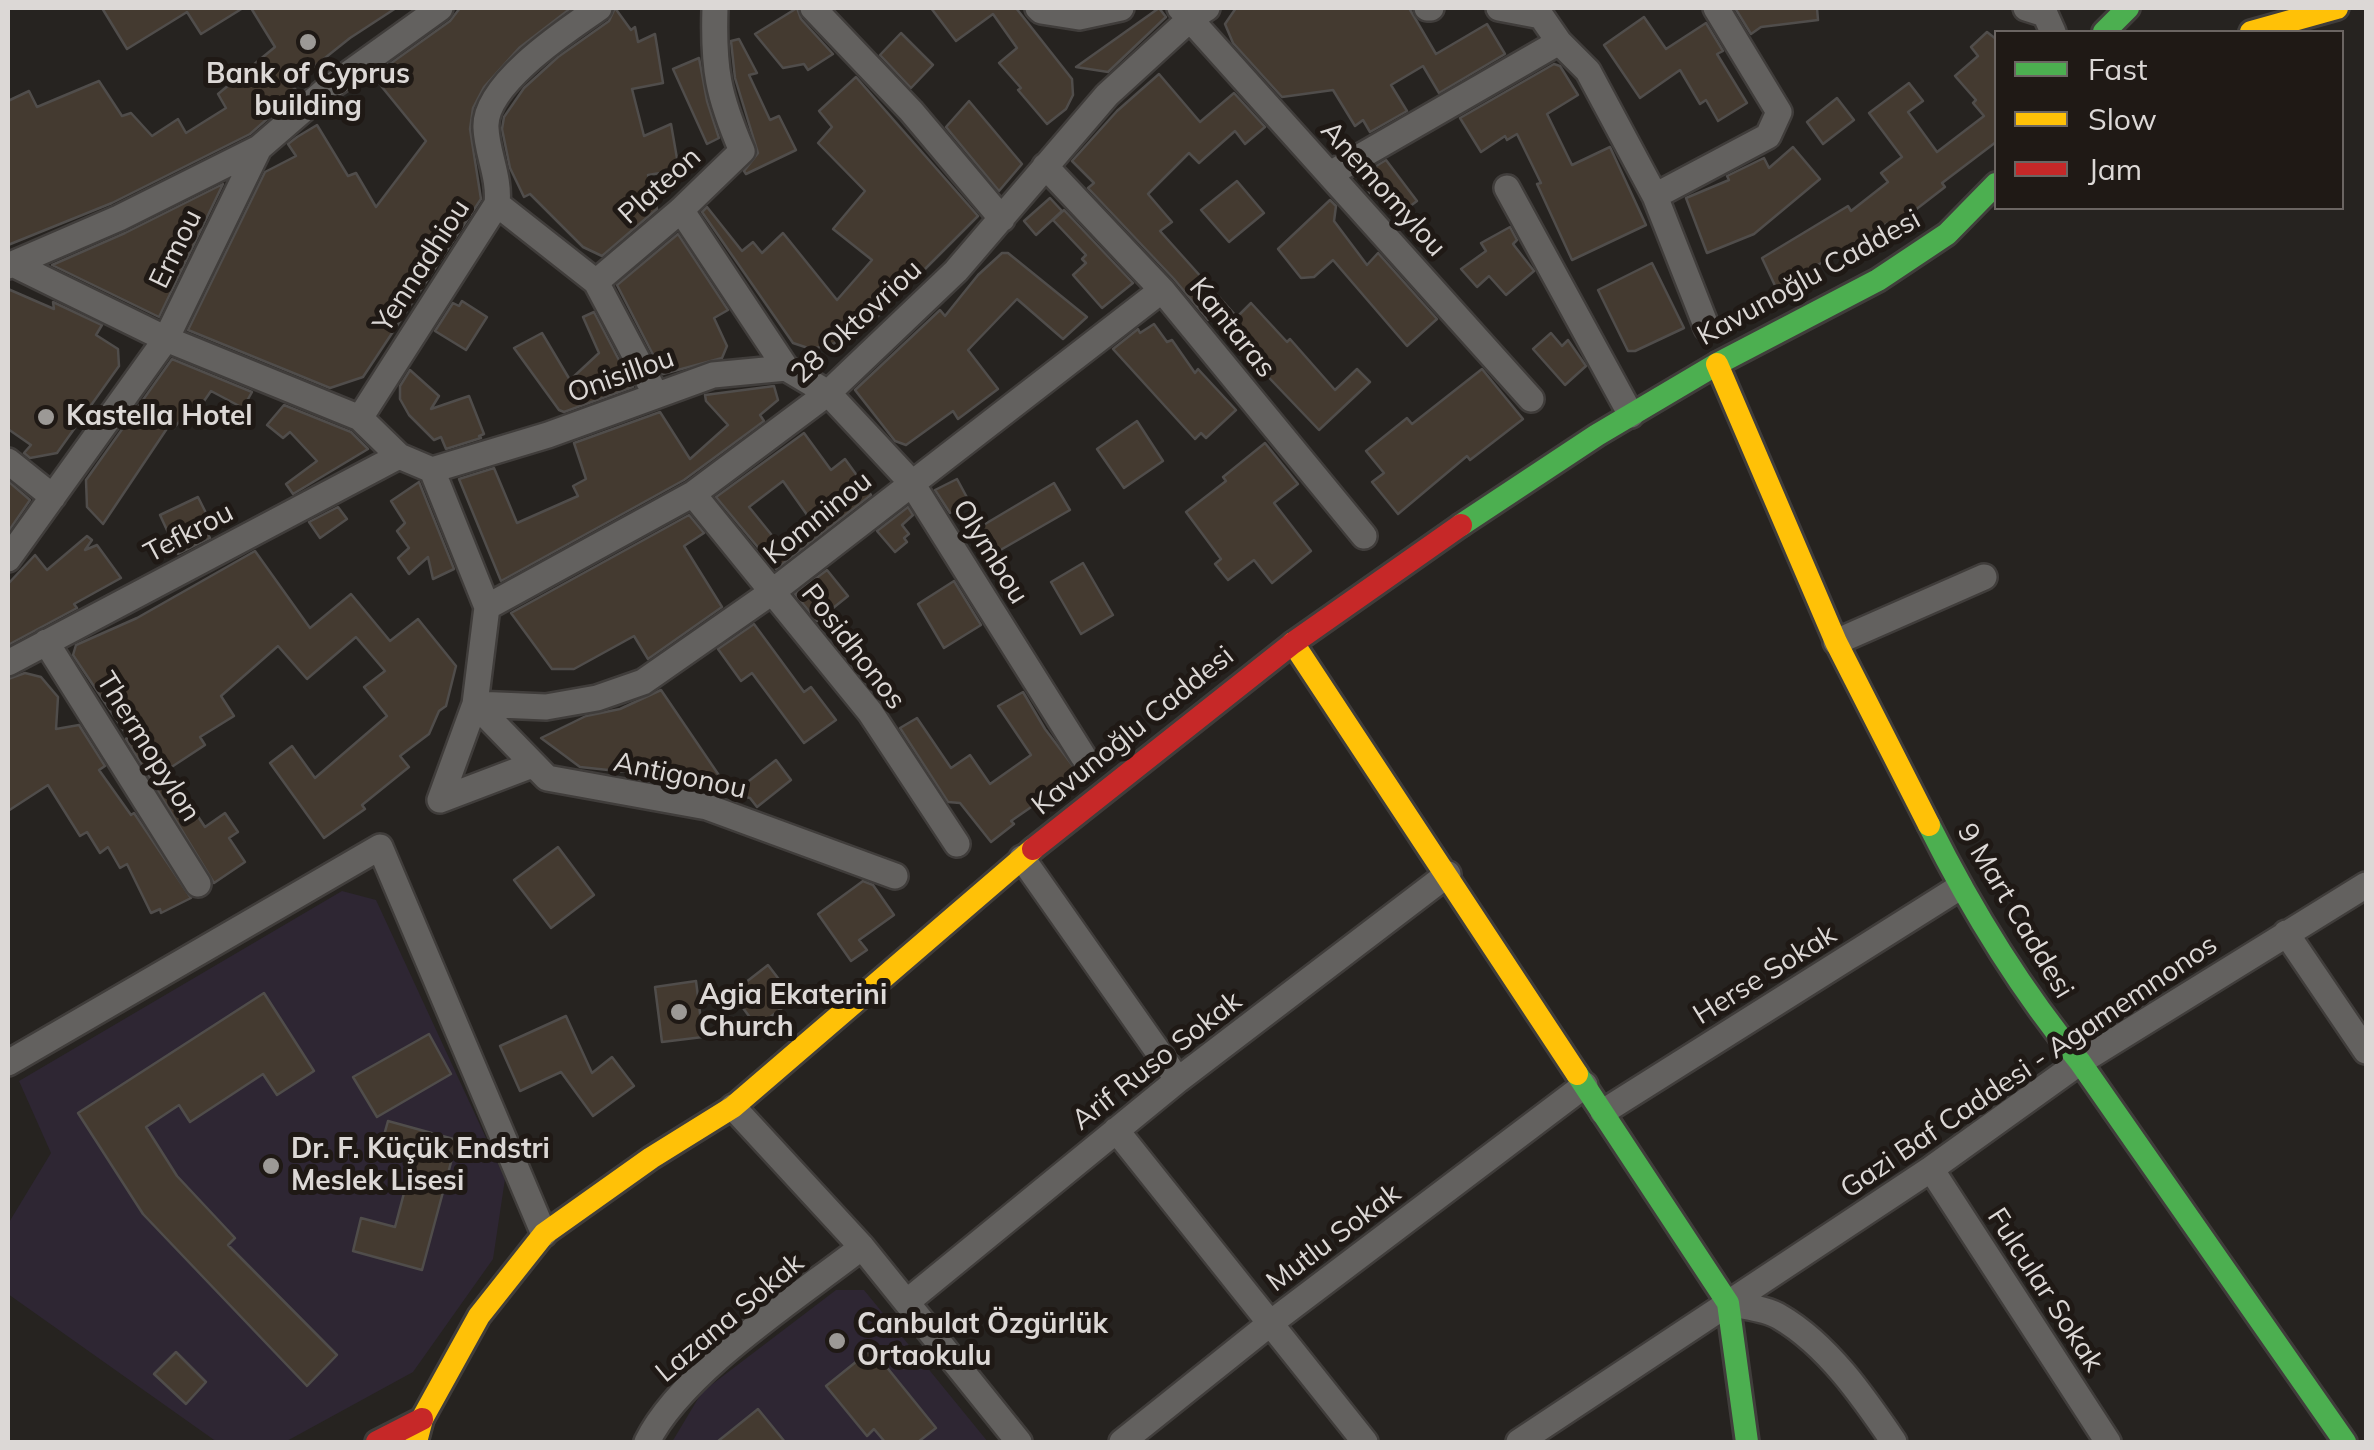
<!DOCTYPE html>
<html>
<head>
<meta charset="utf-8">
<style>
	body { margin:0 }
	#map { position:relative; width:2374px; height:1450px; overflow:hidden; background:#262320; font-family:Mulish,sans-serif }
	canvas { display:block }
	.frame { position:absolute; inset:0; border:10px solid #dcd8d6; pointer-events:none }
	.legend { position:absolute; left:1994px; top:30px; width:350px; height:180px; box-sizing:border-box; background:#1f1915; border:2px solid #6b6562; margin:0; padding:12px 18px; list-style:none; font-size:30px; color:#dcd8d6 }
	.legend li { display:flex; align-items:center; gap:20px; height:50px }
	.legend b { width:50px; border:2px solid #6b6562 }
</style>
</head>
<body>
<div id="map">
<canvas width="2374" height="1450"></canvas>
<div class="frame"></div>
<ul class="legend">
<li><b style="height:12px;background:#4caf50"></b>Fast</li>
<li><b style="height:12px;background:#ffc107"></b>Slow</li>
<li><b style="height:12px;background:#c62828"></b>Jam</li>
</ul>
</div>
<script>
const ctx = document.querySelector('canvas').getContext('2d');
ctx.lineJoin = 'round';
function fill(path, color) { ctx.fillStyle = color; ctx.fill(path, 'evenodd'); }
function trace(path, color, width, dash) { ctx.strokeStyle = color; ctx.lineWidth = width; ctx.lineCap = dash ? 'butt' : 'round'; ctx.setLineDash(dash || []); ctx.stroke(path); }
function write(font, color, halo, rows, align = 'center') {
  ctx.font = font + ' Mulish,sans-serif'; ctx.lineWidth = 10; ctx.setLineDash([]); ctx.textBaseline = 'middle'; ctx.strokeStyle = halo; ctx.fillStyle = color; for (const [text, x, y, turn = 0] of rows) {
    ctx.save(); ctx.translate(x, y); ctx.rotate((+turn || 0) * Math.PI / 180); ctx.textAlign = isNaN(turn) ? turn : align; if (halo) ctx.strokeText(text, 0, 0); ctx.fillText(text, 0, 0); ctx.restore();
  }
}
fill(new Path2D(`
	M342,891L376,900L505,1179L493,1259L413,1372L285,1442H217L8,1294V1224L51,1153L19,1081Z
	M836,1290H864L988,1442H672L702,1392Z`), '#2e2633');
const building = new Path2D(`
	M102,8H243L201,34L187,12L127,49Z
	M251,8H396L350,38L291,85L298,92L250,134L112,203L8,245V101L29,91L37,107L99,81L122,116L131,113L152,136L178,119L186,133L226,108L218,94L275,47Z
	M460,8H571L519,48L484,87L473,108L470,129L481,199L363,377L330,388L188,330L265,172L296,156L288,144L297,137L317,125L348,176L356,173L376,207L426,141L373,76L450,21Z
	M615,8L631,30L635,27L638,42L655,34L663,83L632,89L644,136L671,124L679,170L648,175L657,209L602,256L583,247L530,194L524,197L510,168L502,129L504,117L524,88L558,57L609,21Z
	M797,8L801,19L833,54L808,70L804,64L783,68L755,34Z
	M931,8H1016L1072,79L1073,95L1066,109L1047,124L1018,90L1021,88L999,63L1017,48L993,14L956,41Z
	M1159,8L1166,17L1108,72L1076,67Z
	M1236,8H1409L1436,54L1487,24L1505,54L1439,93L1423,66L1391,85L1407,111L1370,132L1363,120L1355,126L1333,90L1282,97L1233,43L1225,24Z
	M1735,8H1817L1818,20L1761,27L1751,34Z
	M1644,17L1666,49L1706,23L1723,51L1717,54L1747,103L1718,121L1706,100L1700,104L1680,70L1640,98L1604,45Z
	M1987,32L1996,39V142L1942,183L1945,187L1892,228L1888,223L1816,266L1819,273L1778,292L1762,258L1848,206L1851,211L1888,182L1881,173L1902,157L1869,113L1909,83L1923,101L1908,112L1937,152L1984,116L1973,103L1976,100L1955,76L1978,56L1971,47Z
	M901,33L933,65L911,88L880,55Z
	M739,39L757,73L749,75L770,120L779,116L796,150L746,174L744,171L758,153L735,78L731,41Z
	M699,58L707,101L719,138L707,144L673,69Z
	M1554,64L1560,66L1578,95L1547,114L1572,165L1610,147L1646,225L1572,260L1537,184L1541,183L1517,134L1507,140L1505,136L1481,152L1460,118Z
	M1159,74L1200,122L1234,93L1265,127L1245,144L1235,131L1199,163L1189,153L1148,194L1172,222L1160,231L1237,317L1251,303L1287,342L1290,339L1335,390L1357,369L1370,382L1319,430L1211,317L1208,320L1174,279L1088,188L1094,183L1072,161L1117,111Z
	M856,77L978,216L874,320L849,337L830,345L811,349L793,343L702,212L707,207L742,251L753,242L762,253L783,233L837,300L872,260L833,229L865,191L818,143L832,127L819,111Z
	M1837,98L1854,120L1823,144L1807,122Z
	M969,101L1022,164L999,191L946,127Z
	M1793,147L1820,179L1754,234L1707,253L1686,198L1729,180L1727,176L1764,158L1769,168Z
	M1386,160L1417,201L1394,218L1373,190L1370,193L1358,177Z
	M1237,181L1264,213L1229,242L1201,210Z
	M223,184L159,317L52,265L125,233Z
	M1050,198L1062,211L1036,235L1024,221Z
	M1330,200L1336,206L1334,221L1367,265L1378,253L1437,319L1407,346L1333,260L1314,277L1301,278L1278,249Z
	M1064,210L1133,283L1102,308L1073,275L1086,263L1082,259L1086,255L1053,220Z
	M1510,227L1517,240L1513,244L1534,271L1506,295L1489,276L1477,287L1461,269L1486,251L1481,243Z
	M678,234L728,310L714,318L727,346L722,358L663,374L617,285Z
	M1002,253H1008L1087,317L1063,339L1017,299L968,350L998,389L958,419L953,411L906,445L895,441L855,390L940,310L945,316L978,275Z
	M1652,263L1684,328L1635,351H1628L1598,290Z
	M8,289L54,309L53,302L102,325L96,335L118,349L119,366L57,453L30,458L24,453L31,445L8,429Z
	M462,301L487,317L466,350L435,331L453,303L459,306Z
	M594,312L633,387L564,412L559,410L514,348L542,333L570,380L599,353L583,317Z
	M1154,324L1167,342L1172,340L1195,373L1198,369L1236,410L1206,438L1201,433L1195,439L1113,349L1138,329L1140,333Z
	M1551,333L1562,346L1568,340L1586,366L1565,385L1533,349Z
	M172,359L252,392L243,408L211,391L193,417L188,411L174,428L170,424L103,524L87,507L86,480Z
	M1482,369L1523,419L1470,460L1467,456L1398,514L1372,482L1384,473L1366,451L1407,418L1412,424Z
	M410,370L439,396L431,409L469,396L484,434L479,436L481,438L446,449L441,437L434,440L409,415L400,399V386Z
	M774,386L778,400L760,415L764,421L684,480L501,581L459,479L494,468L517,523L578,496L573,486L586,479L574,443L660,412L690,459L728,425L706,401L705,395Z
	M284,405L351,432L368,449L293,494L286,484L317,461L290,432L283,438L267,425Z
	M1137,421L1163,461L1124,488L1097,449Z
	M804,433L831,470L845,459L871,495L776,569L716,497ZM783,481L810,519L779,544L749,507Z
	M1265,443L1298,484L1274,503L1311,551L1272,583L1254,560L1228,580L1215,564L1221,559L1186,512L1226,481L1223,477Z
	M957,479L970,503L950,513L935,490Z
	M8,481L30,500L8,532Z
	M419,482L454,569L433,579L428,557L409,574L398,558L409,548L397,531L405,523L391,501Z
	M1054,483L1070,510L990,556L975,530Z
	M198,497L210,521L203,524L210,538L178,554L160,515Z
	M338,507L347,519L320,538L309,522Z
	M908,507L913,515L902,525L909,534L904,538L907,542L895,552L877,531Z
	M689,515L704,533L684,546L722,607L648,659L634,636L574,669H552L511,613Z
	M87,536L92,540L85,550L97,545L121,578L74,604L77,608L8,645V584L35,555L47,570Z
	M255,551L310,628L351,594L390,641L418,619L456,666L446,706L439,711L429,734L400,756L409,767L362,805L365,809L324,838L270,763L292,746L315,778L387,716L364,687L385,671L356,637L307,679L278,646L221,696L234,716L200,737L205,745L167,770L205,827L225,813L238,832L229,838L245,862L214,883L126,739L128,737L73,655L76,645L137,618Z
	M1083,563L1113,615L1081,634L1051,582Z
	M827,570L848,596L817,621L795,594Z
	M954,581L981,625L944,648L918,604Z
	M754,624L804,692L811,687L836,720L804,743L752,673L741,681L718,649Z
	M25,673L41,677L58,697L56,729L79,725L105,766L99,770L131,815L134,813L191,898L161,913L160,909L151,913L127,864L120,868L108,847L100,853L87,832L80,836L48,785L8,811V679Z
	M661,690L731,793L655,775L580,767L541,738L586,716L620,709Z
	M1023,692L1045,729L1079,774L1011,821L1014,824L991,842L960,803L948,802L900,728L917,718L951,768L970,755L990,784L1031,755L998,706Z
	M776,760L791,780L757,807L750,798L732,794Z
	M558,847L594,895L551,928L514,880Z
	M863,881L873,885L894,915L859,940L867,950L851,961L818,914Z
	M768,965L794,999L757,1027L732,993Z
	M696,981L703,1037L662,1042L655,987Z
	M264,993L314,1071L277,1095L263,1074L190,1122L179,1105L146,1127L177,1176L235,1238L228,1245L337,1355L307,1386L143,1214L78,1113Z
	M566,1016L592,1073L612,1057L634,1086L593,1116L561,1072L520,1091L500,1046Z
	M429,1034L451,1074L377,1117L353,1077Z
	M388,1121L457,1140L422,1270L353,1251L361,1218L395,1227L412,1163L379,1153Z
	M872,1349L936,1428L918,1442H885L874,1429L867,1436L826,1386Z
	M176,1352L206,1382L186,1404L154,1374Z
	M758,1409L785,1442H717Z`);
fill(building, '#443a30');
trace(building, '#504d4b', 2.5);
const street = new Path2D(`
	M813,8L911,111L1002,219
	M1038,8L1041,11L1079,17L1121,8
	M1180,8L1531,399
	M1427,8H1431
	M1499,8L1541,16L1559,42L1588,71L1655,196L1707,328
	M2026,8L2045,14L2053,32
	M1045,166L1162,290L1364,536
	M1330,174L1559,42
	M1507,188L1631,415
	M1655,196L1768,136L1779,112L1716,8
	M497,204L596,282L656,395
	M681,210L786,368
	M13,264L166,339L360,418L399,456L432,470
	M8,266L119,218L259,148
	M596,282L681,210L742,151C718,95 713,69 715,8
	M360,418L497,204C500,177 487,154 486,128C483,85 567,30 599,8
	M8,461L53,497
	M432,470L548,435L713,375L786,368L828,393L911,482L1083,756
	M432,470L487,607L475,704L440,800
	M693,494L870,712L957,844
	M8,559L166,339L259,148L326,90L440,8
	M487,607L693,494L828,393L956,271L1107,95L1190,19L1207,8
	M46,642L198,884
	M1836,642L1984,577
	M8,663L399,456
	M475,704L546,707L597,698L643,682L772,592L1162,290
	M475,704L547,778L707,807L895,876
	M440,800L532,765
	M1022,858L1178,1080
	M2286,933L2366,1051
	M8,1063L380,847L544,1234
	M733,1107L862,1247L1019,1442
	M1603,1112L1960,887
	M1116,1130L1365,1442
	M1931,1169L2108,1442
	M908,1301L1178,1080L1448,874
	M1728,1303C1744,1307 1766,1308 1780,1317C1828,1345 1864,1398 1894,1442
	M647,1442C682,1371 798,1297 862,1247
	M1122,1442L1272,1322L1585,1085
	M1519,1442L1931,1169L2080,1062L2366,885`);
const fast = new Path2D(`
	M2104,32L2128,8
	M1461,525L1597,435L1717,364L1878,280L1947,234L1996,184
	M1929,825C1971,909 2020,989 2080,1062L2345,1442
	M1577,1074L1728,1303L1747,1442`);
const slow = new Path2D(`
	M2251,32L2337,8
	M1717,364L1836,642L1929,825
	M1293,643L1577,1074
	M416,1442L422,1419L479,1316L544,1234L651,1158L733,1107L1033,849`);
const jam = new Path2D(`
	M1033,849L1293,643L1461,525
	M377,1442L422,1419`);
trace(street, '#403d3b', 30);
trace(fast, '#403d3b', 28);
trace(slow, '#403d3b', 28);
trace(jam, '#403d3b', 28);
trace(street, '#63615f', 25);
trace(fast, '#4caf50', 22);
trace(slow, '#ffc107', 22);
trace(jam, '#c62828', 22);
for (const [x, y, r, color] of [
	[308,42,10,"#9c9996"],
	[46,417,10,"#9c9996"],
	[679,1012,10,"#9c9996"],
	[271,1166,10,"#9c9996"],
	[837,1341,10,"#9c9996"]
]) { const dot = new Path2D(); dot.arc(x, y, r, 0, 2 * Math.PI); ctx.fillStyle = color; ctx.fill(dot); trace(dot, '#1f1915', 4); }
write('bold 28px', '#dcd8d6', '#1f1915', [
	["Bank of Cyprus",308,75,"center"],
	["building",308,107,"center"],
	["Kastella Hotel",66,417],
	["Agia Ekaterini",699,996],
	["Church",699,1028],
	["Dr. F. Küçük Endstri",291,1150],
	["Meslek Lisesi",291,1182],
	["Canbulat Özgürlük",857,1325],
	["Ortaokulu",857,1357]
], 'left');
write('28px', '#dcd8d6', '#1f1915', [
	["Plateon",660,186,-42],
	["Anemomylou",1383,189,48],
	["Ermou",176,249,-64],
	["Yennadhiou",422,266,-57],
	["Kavunoğlu Caddesi",1809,278,-29],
	["28 Oktovriou",857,322,-43],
	["Kantaras",1232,328,51],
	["Onisillou",621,376,-20],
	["Komninou",818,518,-39],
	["Tefkrou",189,533,-28],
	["Olymbou",990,552,58],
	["Posidhonos",853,647,52],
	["Kavunoğlu Caddesi",1133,731,-39],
	["Thermopylon",148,747,58],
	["Antigonou",680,776,12],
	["9 Mart Caddesi",2015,911,59],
	["Herse Sokak",1765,975,-32],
	["Arif Ruso Sokak",1157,1061,-38],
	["Gazi Baf Caddesi - Agamemnonos",2029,1067,-34],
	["Mutlu Sokak",1334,1238,-37],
	["Fulcular Sokak",2045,1290,57],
	["Lazana Sokak",730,1318,-40]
]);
</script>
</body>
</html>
